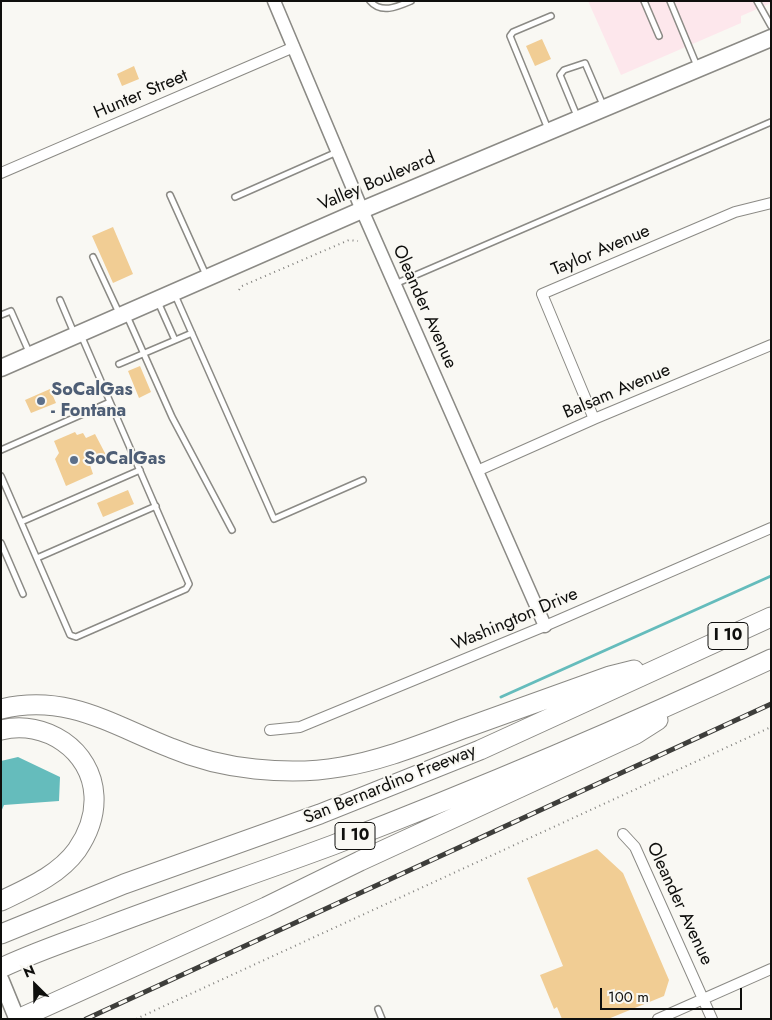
<!DOCTYPE html>
<html>
<head>
<meta charset="utf-8">
<style>
	body { margin:0 }
	#map { position:relative; width:772px; height:1020px; overflow:hidden; background:#f9f8f3; font-family:Jost,sans-serif }
	canvas { display:block }
	.frame { position:absolute; inset:0; border:2px solid #0f0f0d; pointer-events:none }
	.north { position:absolute; left:10px; top:960px; width:50px; height:50px; -webkit-text-stroke:4px #f9f8f3; paint-order:stroke; rotate:337deg; font-size:14px; font-weight:700; line-height:20px; text-align:center; color:#0f0f0d }
	.north::after { content:''; display:block; margin:auto; width:18px; height:22px; background:#0f0f0d; clip-path:polygon(50% 0,100% 100%,50% 72%,0 100%) }
	.scale { position:absolute; left:600px; top:988px; width:142px; height:22px; box-sizing:border-box; border:2px solid #0f0f0d; border-top:0; padding-left:6px; font-size:15px; line-height:18px; white-space:nowrap; color:#0f0f0d; -webkit-text-stroke:4px #f9f8f3; paint-order:stroke }
</style>
</head>
<body>
<div id="map">
<canvas width="772" height="1020"></canvas>
<div class="frame"></div>
<div class="north">N</div>
<div class="scale">100 m</div>
</div>
<script>
const ctx = document.querySelector('canvas').getContext('2d');
ctx.lineJoin = 'round';
function fill(path, color) { ctx.fillStyle = color; ctx.fill(path, 'evenodd'); }
function trace(path, color, width, dash) { ctx.strokeStyle = color; ctx.lineWidth = width; ctx.lineCap = dash ? 'butt' : 'round'; ctx.setLineDash(dash || []); ctx.stroke(path); }
function write(font, color, halo, rows, align = 'center') {
  ctx.font = font + ' Jost,sans-serif'; ctx.lineWidth = 4; ctx.setLineDash([]); ctx.textBaseline = 'middle'; ctx.strokeStyle = halo; ctx.fillStyle = color; for (const [text, x, y, turn = 0] of rows) {
    ctx.save(); ctx.translate(x, y); ctx.rotate((+turn || 0) * Math.PI / 180); ctx.textAlign = isNaN(turn) ? turn : align; if (halo) ctx.strokeText(text, 0, 0); ctx.fillText(text, 0, 0); ctx.restore();
  }
}
fill(new Path2D(`
	M588,1H771V3L741,16V23L621,75Z`), '#fde7ec');
fill(new Path2D(`
	M18,757L60,777L59,801L4,805L1,812V761Z`), '#65bcbc');
trace(new Path2D(`
	M501,697L771,576`), '#65bcbc', 3);
fill(new Path2D(`
	M542,39L551,59L535,66L526,46Z
	M134,66L139,79L122,86L117,74Z
	M113,227L133,274L113,283L92,236Z
	M140,366L151,392L139,398L128,371Z
	M50,389L56,403L31,413L25,400Z
	M75,432L77,435L83,433L86,438L95,434L106,455L89,462L93,474L66,486L55,459L59,453L54,441Z
	M128,490L134,504L103,517L97,503Z
	M597,849L623,873L669,980L664,996L608,1019H562L557,1007L554,1009L540,975L563,966L527,878Z`), '#f1cd94');
const service = new Path2D(`
	M370,1C381,14 397,7 411,1
	M644,1L659,36
	M670,1L697,66
	M757,1L771,26
	M577,116L560,75L564,70L585,63L603,105
	M548,129L510,36L513,32L551,16
	M170,195L206,275
	M235,197L337,152
	M93,257L119,313
	M395,284L771,122
	M175,295L274,519L363,480
	M60,300L74,333
	M158,302L175,340
	M1,315L11,311L29,352
	M127,316L172,417L232,530
	M119,364L192,333
	M1,450L110,402
	M1,476L70,635L76,637L186,589L189,584L81,335
	M21,522L140,470
	M1,543L23,594
	M37,558L156,506
	M378,1009L382,1019`);
const minor = new Path2D(`
	M1,173L294,47
	M594,419L542,294L735,212L771,203
	M477,471L594,419L771,345
	M270,730L300,727L545,626L771,528
	M623,834L635,847L712,1019
	M658,1019L771,969`);
const tertiary = new Path2D(`
	M274,1L362,210L545,626`);
const secondary = new Path2D(`
	M1,980L17,1019`);
const primary = new Path2D(`
	M1,368L362,210L771,38`);
const motorway = new Path2D(`
	M1,709C67,693 112,725 171,748C197,759 226,766 255,769C283,772 313,772 341,767C385,760 426,742 468,727C515,710 562,693 610,676L634,670
	M1,730C45,719 92,750 94,796C95,816 88,834 77,850C59,875 28,888 1,901
	M1,934L124,884L320,814L480,750L771,617
	M1,968C33,953 65,942 98,930C176,900 255,874 333,845C481,788 627,726 771,659
	M18,1019L266,907L360,861L636,734L658,720`);
trace(service, '#8b8a85', 8);
trace(minor, '#8b8a85', 12);
trace(tertiary, '#8b8a85', 15);
trace(secondary, '#8b8a85', 18);
trace(primary, '#8b8a85', 19);
trace(motorway, '#8b8a85', 21);
trace(new Path2D(`
	M239,290L242,286L349,240L358,241
	M136,1019L771,727`), '#82817e', 2, [1, 4]);
trace(service, '#fff', 5);
trace(minor, '#fff', 10);
trace(tertiary, '#fff', 12);
trace(secondary, '#fff', 15);
trace(primary, '#fff', 16);
trace(motorway, '#fff', 19);
const rail = new Path2D(`
	M86,1019L771,704`);
trace(rail, '#3e3e3b', 5);
trace(rail, '#f9f8f3', 3, [9]);
for (const [x, y, r, color] of [
	[41,401,5,"#5c6f8a"],
	[74,460,5,"#5c6f8a"]
]) { const dot = new Path2D(); dot.arc(x, y, r, 0, 2 * Math.PI); ctx.fillStyle = color; ctx.fill(dot); trace(dot, '#f9f8f3', 2); }
for (const [x, y, w] of [
	[728,636,40],
	[355,836,40]
]) { const box = new Path2D(); box.roundRect(x - w / 2, y - 13.5, w, 27, 4); ctx.fillStyle = '#f9f8f3'; ctx.fill(box); trace(box, '#0f0f0d', 1); }
write('bold 16px', '#0f0f0d', null, [
	["I 10",728,636],
	["I 10",355,836]
]);
write('18px', '#0f0f0d', '#f9f8f3', [
	["Hunter Street",141,95,-23],
	["Valley Boulevard",377,182,-23],
	["Taylor Avenue",601,251,-23],
	["Oleander Avenue",424,307,66],
	["Balsam Avenue",617,392,-23],
	["Washington Drive",515,620,-23],
	["San Bernardino Freeway",390,785,-22],
	["Oleander Avenue",679,904,65]
]);
write('bold 18px', '#4e5e75', '#f9f8f3', [
	["SoCalGas",51,391],
	["- Fontana",51,412],
	["SoCalGas",84,460]
], 'left');
</script>
</body>
</html>
